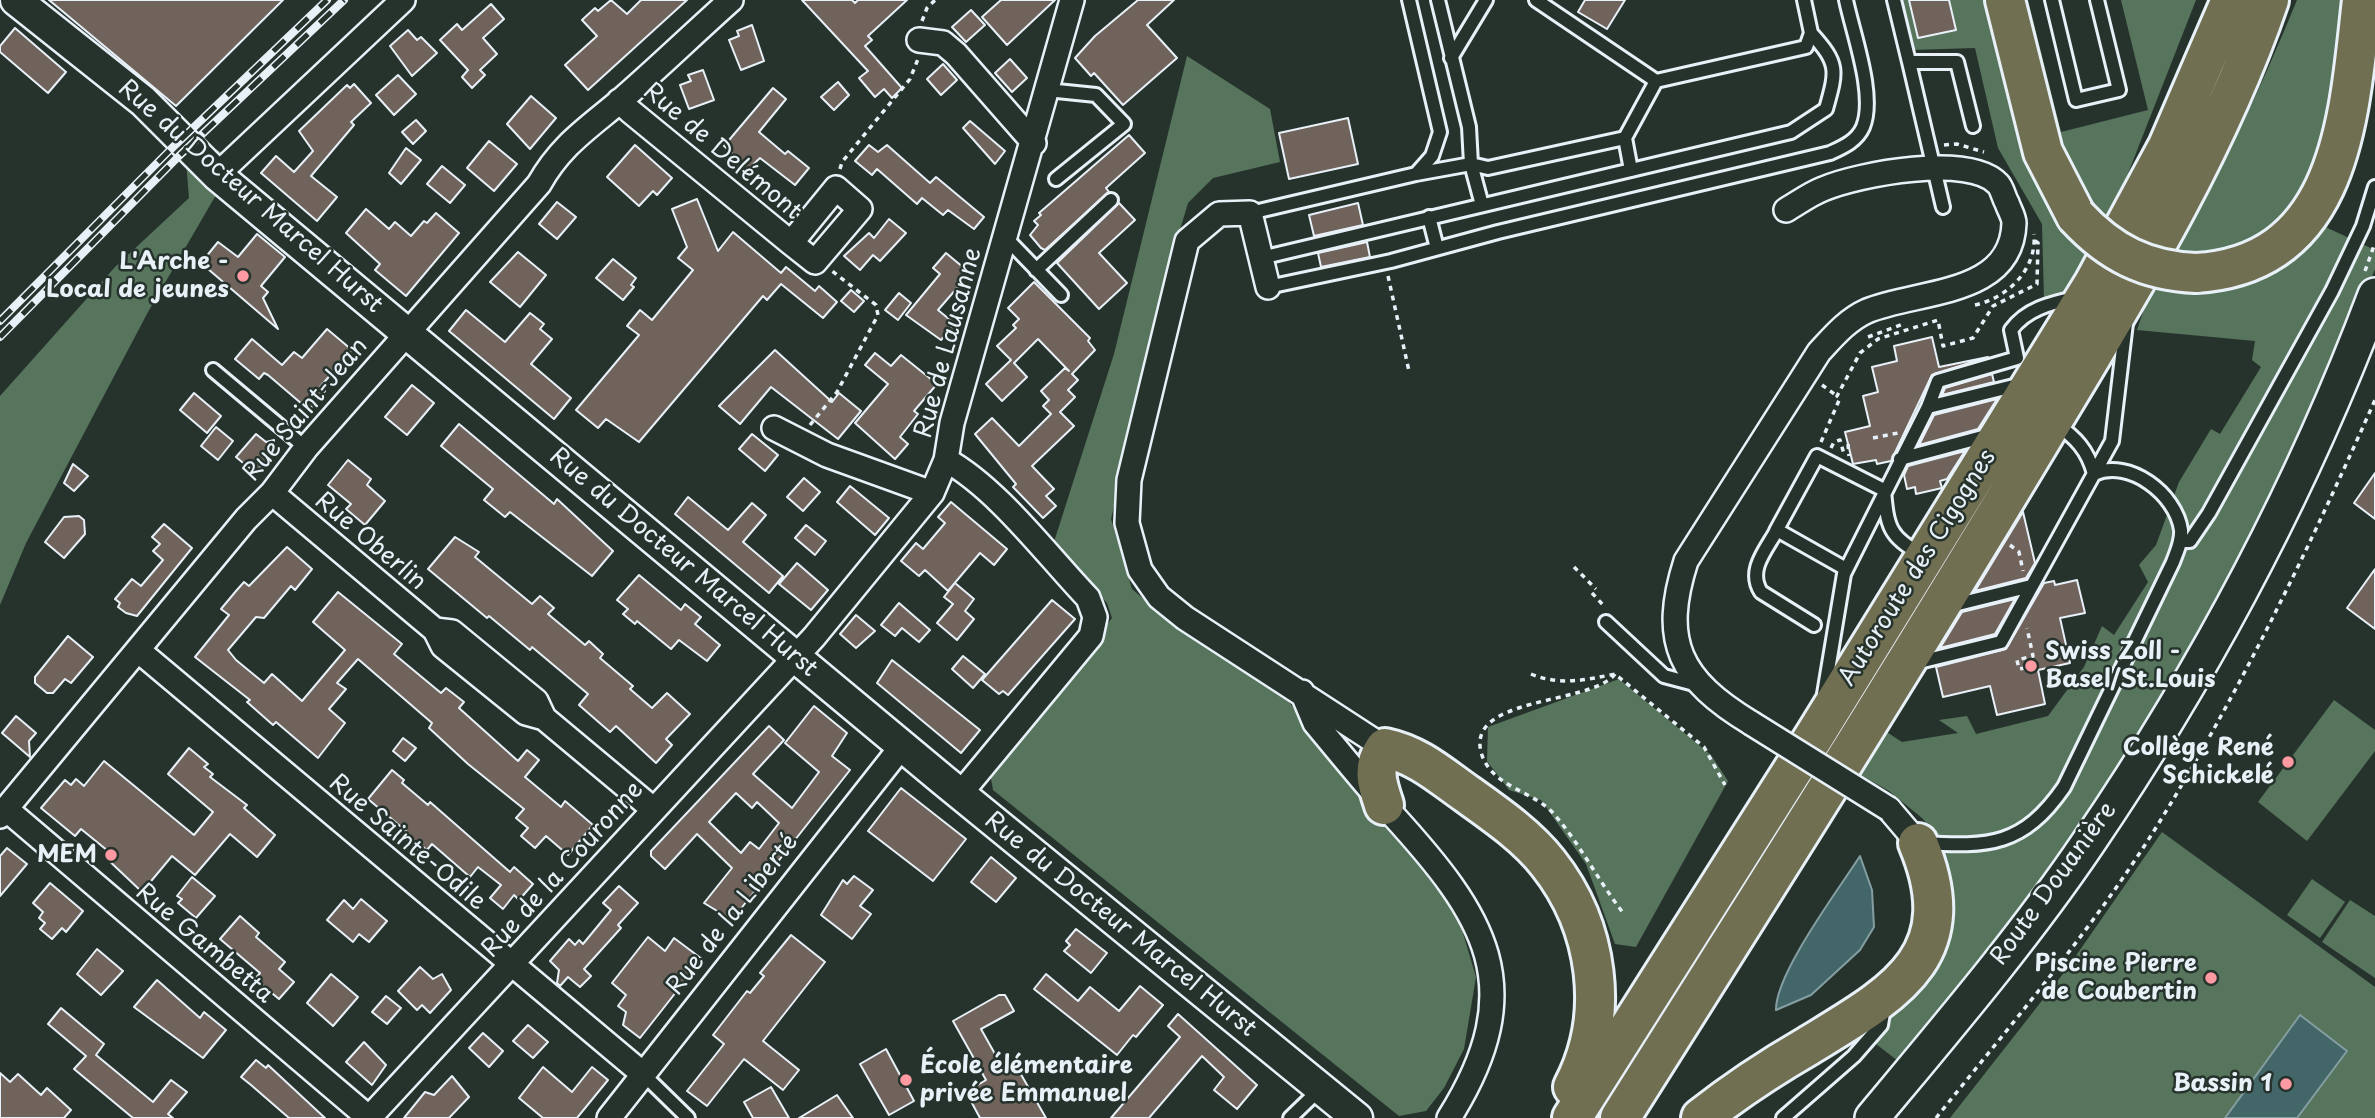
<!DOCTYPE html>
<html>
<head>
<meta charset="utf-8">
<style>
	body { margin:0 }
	canvas { display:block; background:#26332d }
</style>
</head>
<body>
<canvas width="2375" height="1118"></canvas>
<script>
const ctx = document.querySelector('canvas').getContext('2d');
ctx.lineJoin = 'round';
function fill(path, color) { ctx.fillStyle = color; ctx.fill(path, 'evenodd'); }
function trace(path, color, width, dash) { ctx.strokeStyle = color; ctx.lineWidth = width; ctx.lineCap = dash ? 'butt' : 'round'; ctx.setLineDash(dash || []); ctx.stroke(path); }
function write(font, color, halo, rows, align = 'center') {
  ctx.font = font + ' "Playpen Sans",sans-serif'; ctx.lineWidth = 5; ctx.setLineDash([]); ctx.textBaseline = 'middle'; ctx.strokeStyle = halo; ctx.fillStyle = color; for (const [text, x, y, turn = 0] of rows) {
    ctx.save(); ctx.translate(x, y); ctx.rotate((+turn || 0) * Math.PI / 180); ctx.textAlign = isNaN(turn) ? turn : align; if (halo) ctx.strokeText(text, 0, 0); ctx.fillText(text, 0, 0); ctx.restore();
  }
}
fill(new Path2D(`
	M1899,0H1992L2092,252L2076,292L2044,299L2042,224L1998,148L1975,48L1911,50Z
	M2014,0H2028L2061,132L2148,110L2121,0H2196L2107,227L2064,164Z
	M2297,0H2352L2338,111L2298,211L2258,246L2170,257C2220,176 2261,88 2297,0Z
	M1187,56L1270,109L1280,162L1213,178L1188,203L1167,273L1111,519L1132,589L1176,627L1289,702L1457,913L1476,977L1464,1049L1444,1088L1426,1111L1399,1116L993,790L991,778L1112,618L1107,603L1053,545L1114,354Z
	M204,143L221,152L216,195L148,312L26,543L0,605V396L115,267L189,198L186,161Z
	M2319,224L2375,250V269L2339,360L2263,528L2170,691L2067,850L1902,1064L1859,1031L1911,992L1941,857L1933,831L1922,818L1889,791L1852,770L1885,731L1902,742L1958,733L1939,720L1967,716L1976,734L2048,716L2084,667L2102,626L2114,635L2148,582L2139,565L2156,545L2179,482L2211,429L2220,434L2261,367L2252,360L2255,341L2137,330L2153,282Z
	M1619,679L1711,755L1728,781L1636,947L1615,944L1586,864L1541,800L1509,790L1487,761L1488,727Z
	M2334,700L2375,730V751L2307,841L2258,802Z
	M2162,832L2375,987V1118H1950L2066,970Z
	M2312,879L2345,902L2320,938L2287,915Z
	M2350,900L2375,916V978L2322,942Z`), '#57745c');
const water = new Path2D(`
	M1860,856L1872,890L1874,927L1860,950L1811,995L1776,1010C1775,974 1839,889 1860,856Z
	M2300,1015L2347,1051L2297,1118H2225Z`);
fill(water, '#436769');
trace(water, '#859ea2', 2);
const building = new Path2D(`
	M49,0H283L176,106Z
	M611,0L627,14L641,0H687L588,90L565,65L597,36L582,20L595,8L598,11Z
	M802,0H852L855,3L858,0H907L868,36L872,40L865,46L902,88L892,98L884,89L875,97L859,78L868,71Z
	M1001,0H1055L1007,45L982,17Z
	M1138,0H1174L1147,25L1177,58L1123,105L1094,73L1091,76L1075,58L1095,36Z
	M1585,0H1625L1607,29L1578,12Z
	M1909,0H1949L1956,30L1918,38Z
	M491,4L504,19L483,38L497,54L480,70L485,75L472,88L462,77L468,70L440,40L457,24L462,30Z
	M971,10L985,25L966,42L952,27Z
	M752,25L764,61L741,70L729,40L739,36L737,31Z
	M15,28L66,72L48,93L0,52V46Z
	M408,30L417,40L421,37L437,53L412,76L390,46Z
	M1010,59L1027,78L1012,92L995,73Z
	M943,64L957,80L941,95L927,79Z
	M703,70L714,100L689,109L680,85L691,81L688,75Z
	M398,75L416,94L394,115L376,95Z
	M838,82L849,95L834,110L821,97Z
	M354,84L371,103L351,122L354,125L311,176L337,197L317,221L261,173L276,156L294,172L313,151L299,131L347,85L350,88Z
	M773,88L786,99L759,132L785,154L788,151L809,168L795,185L760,158L743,174L726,160L732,153L724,146Z
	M531,96L556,118L530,149L507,124Z
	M1348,118L1358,164L1289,179L1279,133Z
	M416,120L426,131L413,144L402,132Z
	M970,121L1005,151L995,164L963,128Z
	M1129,135L1145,153L1106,188L1109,192L1045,250L1041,248L1030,235L1038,225L1034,221L1041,215L1039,213Z
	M489,141L517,164L494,191L467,168Z
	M635,145L672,178L657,195L653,191L639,206L607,177Z
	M869,145L878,152L887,145L930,183L936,177L984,217L974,229L948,210L943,215L922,198L917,204L877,169L872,175L855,161Z
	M406,148L421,160L401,184L389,173Z
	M442,166L465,185L450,203L427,184Z
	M697,199L718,251L733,232L781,273L786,267L815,291L819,286L837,302L823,318L781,284L767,300L763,296L639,442L606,419L598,428L576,410L639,335L627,326L640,310L652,320L693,270L678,258L687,247L672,209Z
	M557,202L576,217L557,239L539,224Z
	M1119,203L1135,220L1099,253L1127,283L1099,309L1057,263Z
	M1358,203L1363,225L1314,236L1309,215Z
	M366,209L389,229L395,222L411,236L424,221L427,223L436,213L459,233L406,296L375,270L380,264L346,233Z
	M889,219L906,233L880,261L873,255L860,270L844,256L869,233L874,238Z
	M257,234L285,257L261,286L268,292L263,298L278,329L201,263L218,242L238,257Z
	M1367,242L1370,257L1321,267L1318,253Z
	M518,252L546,275L520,307L490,282Z
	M946,253L970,273L938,310L955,324L941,340L906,315L940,274L933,268Z
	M613,259L636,278L631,285L634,287L623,300L596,278Z
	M1034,282L1090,338L1088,341L1095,350L1072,374L1078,380L1068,390L1075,397L1060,412L1074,426L1032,466L1054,489L1046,496L1056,506L1043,518L1013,487L1016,484L975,434L992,418L1019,446L1051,414L1043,406L1049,400L1041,391L1065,368L1069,371L1038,339L1014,363L1027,377L1002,401L986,384L1011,360L997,346L1016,328L1013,325L1019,319L1008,308Z
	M851,290L864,301L854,312L841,301Z
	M899,293L911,303L898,320L885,310Z
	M466,310L505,342L530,313L544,324L540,329L552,339L531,364L571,398L554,419L449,331Z
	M327,329L352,350L320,387L325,391L309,410L268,375L264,373L259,379L235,359L252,339L282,365L294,352L302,358Z
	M1932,337L1939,367L1988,357L1932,375L1891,461L1877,464L1876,460L1853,464L1845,432L1870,426L1863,396L1878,392L1872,367L1897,361L1894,346Z
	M775,350L832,402L839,393L861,411L838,439L771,387L740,424L719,406Z
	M875,353L891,366L901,355L937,384L914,411L918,414L900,437L908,444L895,459L855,423L888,384L865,365Z
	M1992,374L1994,382L1942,395L1945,388Z
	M412,385L434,403L407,435L385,417Z
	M194,393L221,416L207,433L180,410Z
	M1997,399L1978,429L1919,445L1934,415Z
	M459,424L554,504L557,499L613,551L592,576L510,512L505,517L484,500L493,489L441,446Z
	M216,427L233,441L218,460L201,446Z
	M256,434L266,442L274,440L272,454L255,473L236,457Z
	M752,434L778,455L765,471L739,449Z
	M1965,451L1947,479L1940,481L1942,488L1916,494L1915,487L1907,489L1904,475L1908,466Z
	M348,460L371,479L367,485L385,501L365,525L346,509L351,504L328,485Z
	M73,464L88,476L74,491L64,483Z
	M2375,473V519L2354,503Z
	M804,478L820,492L803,511L787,497Z
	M850,486L889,518L875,535L837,502Z
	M688,497L728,530L752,503L766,515L743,542L783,576L769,593L675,514Z
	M951,502L1007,549L994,565L980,553L948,591L925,570L919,576L901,561L916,543L923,549L945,523L938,517Z
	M2023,512L2035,563L2026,578L1975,591Z
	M79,516L84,520L85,534L64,558L45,542L64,517Z
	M164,524L192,548L137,616L126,613L118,607L120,603L115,599L132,579L141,586L163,560L153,551L160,544L152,537Z
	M806,525L826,541L815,555L795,538Z
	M455,537L479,552L475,557L532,604L540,596L554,608L548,614L585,645L589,641L603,654L600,658L633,686L630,689L652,708L667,693L690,714L666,739L672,745L656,763L616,726L610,732L579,705L588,694L532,647L530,650L489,616L487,618L428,569Z
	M287,547L312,569L295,590L291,586L264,618L256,617L228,650L236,660L264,683L272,674L302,701L345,650L313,622L338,592L402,644L394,654L441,693L446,688L464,702L459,708L518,761L527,750L539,760L525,777L561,807L565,801L593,825L568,855L546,836L535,848L521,836L528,828L516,818L524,809L468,764L429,728L432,723L358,659L337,683L346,689L329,709L345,723L318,758L276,722L273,725L247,702L250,700L195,657L229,615L221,609L236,591L244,582L249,586Z
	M797,563L828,590L811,610L779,584Z
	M2375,569V629L2347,608Z
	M639,575L681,610L685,604L701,617L695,624L720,645L707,661L679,640L671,649L637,621L635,624L623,614L628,609L617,600Z
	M2077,580L2085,613L2060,618L2070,663L2038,670L2045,704L1997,715L1990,686L1943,697L1936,667L2006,649L2044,583L2054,581L2055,585Z
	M955,583L974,599L965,611L974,619L957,640L937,623L953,604L944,597Z
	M2015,599L1995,634L1940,648L1962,612Z
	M1052,600L1075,619L1008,695L1003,691L999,694L982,680Z
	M899,603L930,630L919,642L902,628L895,636L881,625Z
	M856,615L875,631L856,648L840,634Z
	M68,636L93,657L71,683L65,679L53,693H47L35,683V677Z
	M963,656L985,674L973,688L952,669Z
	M892,660L980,730L961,753L877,683Z
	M814,706L847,733L832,756L850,770L732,920L704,903L732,868L697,834L665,869L651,856V851L769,726L784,740L753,774L792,808L819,772L785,743ZM736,793L752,808L757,802L779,823L759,849L750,842L741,853L709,822Z
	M16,716L36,733L29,741L30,757L2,733Z
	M403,738L416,748L405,761L393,751Z
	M189,748L208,764L204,767L213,774L210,777L247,805L244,808L275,835L257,857L230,834L195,875L172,856L142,892L104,856L108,851L81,829L75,836L41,808L65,780L71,785L76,779L84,786L104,761L194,835L213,812L168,774Z
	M392,770L404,780L402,783L428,805L430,802L510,872L514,867L533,884L519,900L514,895L503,909L490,898L501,885L478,867L470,877L432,844L427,850L423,847L420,851L402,836L406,831L368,799Z
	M901,788L966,839L933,881L868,831Z
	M7,848L27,864L0,896V856Z
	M991,857L1016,878L996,902L971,882Z
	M854,876L873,890L860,906L871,914L852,939L821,915L843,880L847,884Z
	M192,877L215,896L196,918L178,903L182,899L177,896Z
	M50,883L83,911L66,932L62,928L52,939L40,929L45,923L39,918L43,912L33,903Z
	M619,886L638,903L618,925L621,928L584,969L591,976L580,987L568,977L560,986L557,983L559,970L550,961L569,939L575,945L579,940L583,944L611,910L603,903Z
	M361,899L387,921L369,942L359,934L353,942L327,920L344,900L353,909Z
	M240,916L259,933L256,937L285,962L279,969L294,982L279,999L255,979L260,973L220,939Z
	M1076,929L1107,953L1091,973L1064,951L1070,945L1066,941Z
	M791,935L825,962L763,1041L799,1070L783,1090L744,1059L707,1106L687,1091L724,1044L713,1035L747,991L750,993L764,976L760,973Z
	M648,937L665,951L674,938L702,959L640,1038L623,1025L626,1012L618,1006L626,995L612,983Z
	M97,949L123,971L101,995L77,974Z
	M420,967L433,979L442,974L451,990L430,1013L422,1005L417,1010L398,991Z
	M331,974L358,997L333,1026L307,1003Z
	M1046,974L1078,1001L1090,987L1119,1011L1140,986L1163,1005L1136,1037L1133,1035L1117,1055L1034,989Z
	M157,980L200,1018L204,1012L226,1030L203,1058L134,1007Z
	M999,995H1005L1014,1011L981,1029L1004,1070L1015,1064L1046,1118H980L966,1092L986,1080L953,1021Z
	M386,996L401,1008L387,1024L372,1012Z
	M61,1008L104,1044L96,1055L153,1102L171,1080L187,1092L168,1114L173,1118H133L74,1069L86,1056L48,1024Z
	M1178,1014L1257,1085L1237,1109L1214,1090L1224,1077L1202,1056L1149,1118H1111L1180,1037L1168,1026Z
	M528,1025L548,1042L533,1058L513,1041Z
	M483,1033L503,1051L489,1067L469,1048Z
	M364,1042L386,1065L372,1085L346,1062Z
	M886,1049L914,1101L889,1115L860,1064Z
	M256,1060L266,1068L268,1065L325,1118H289L251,1085L241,1077Z
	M543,1067L572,1092L592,1067L608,1080L577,1118H543L519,1098Z
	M0,1073L10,1082L18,1074L41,1095L47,1088L71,1110L64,1118H0Z
	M452,1076L469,1097L449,1118H404L425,1092L434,1095Z
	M771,1087L789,1118H753L744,1102Z
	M837,1095L853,1118H799Z`);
fill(building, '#70635c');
trace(building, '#e8f1f8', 2);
const service = new Path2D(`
	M1438,0L1469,127L1471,164L1488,168L1625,138L1656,81L1806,47L1811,33L1804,0
	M1536,0L1656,81
	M1894,0L1909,62H1957L1973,126
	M2052,0L2076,100L2119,90L2097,0
	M1451,58L1486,0
	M1909,62L1943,207
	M1047,90L1096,95L1124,124L1056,179
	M1625,138L1631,170
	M1416,174L1471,164L1482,205
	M1250,213L1416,174L1432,156L1440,132L1409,0
	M1429,217L1437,248
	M1005,237L1061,295
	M1261,258L1791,132L1826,109C1837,70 1839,64 1811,33
	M1036,270L1111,200
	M1268,287L1391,261L1498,232L1830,153C1843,147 1857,141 1863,127C1876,95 1853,34 1846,0
	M213,370L306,448
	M1928,407L1938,381L2017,358L2011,330C2026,309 2051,303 2075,298
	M1900,459L1990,435
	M1776,531L1817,456L1884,490C1887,526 1889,538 1923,555
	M2180,541H2190L2209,513L2332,291L2363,226L2375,187
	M1950,606L2031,586
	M1606,622L1664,676L1698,685
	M1814,625L1761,592C1747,570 1766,550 1777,530L1846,569
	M1915,663L2001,642L2112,441L2126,323
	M1824,694L1844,574L1928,407L2022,384
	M1922,843C1990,847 2023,846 2064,787L2173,562C2177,551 2182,541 2181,530C2176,494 2129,458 2094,474C2088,450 2075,437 2056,424
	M643,1074L688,1118
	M1290,1118L1320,1089
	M1783,1118L1854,1056L1881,1025L1884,1007`);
const minor = new Path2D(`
	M919,40L943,43L956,54L1034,143
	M619,101L630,111L791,243L815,262L860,209L836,188L791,243
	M217,175L403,0
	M1268,287L1250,213L1219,214L1187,241L1129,480L1127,523L1140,570L1159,597L1185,618L1385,748
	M774,428L827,455L932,493
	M946,460C997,488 1047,555 1088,598L1095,617L1091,636L960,794
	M272,493L435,630
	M139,651L643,1074
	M1302,692L1315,723C1340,753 1365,784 1391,813C1485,916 1532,986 1449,1118
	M544,718L536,701L452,632L435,630L443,646L526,713L544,718L653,809
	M1751,723C1680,680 1660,642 1686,561L1819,352C1833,337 1847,320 1867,311C1917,290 2012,297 2014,223C2014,217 2009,209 2007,203C2004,198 2002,188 1998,184C1970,153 1858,174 1823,189C1810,194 1798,203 1786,210
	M6,809L369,1118
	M1889,809L1918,843
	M0,816L246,519L272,493L306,448L539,184C561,145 587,129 620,101C658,68 694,33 731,0
	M369,1118L814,637L932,493L946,460L952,423L1072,0
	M609,1118L902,746`);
const tertiary = new Path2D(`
	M16,0L143,101L217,175L943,780L1357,1118`);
const secondary = new Path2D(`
	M1872,1118C1946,1029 2023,939 2088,843C2205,671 2302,489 2375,295`);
const motorway = new Path2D(`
	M2005,0L2043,152L2076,216
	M2196,273C2344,264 2349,113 2362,0
	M1384,805C1377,784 1371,768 1385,748C1418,755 1440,775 1467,794C1495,814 1527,836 1548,863C1598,926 1611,1015 1573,1087
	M1572,1118L1815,735L2094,283L2168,146L2231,0
	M1620,1118C1759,898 1898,678 2032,455C2120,308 2213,163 2269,0
	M1701,1118C1735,1091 1770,1068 1808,1046C1893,994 1966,957 1918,843`);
trace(service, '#e8f1f8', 18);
trace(minor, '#e8f1f8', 28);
trace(tertiary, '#e8f1f8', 35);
trace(secondary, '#e8f1f8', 38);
trace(motorway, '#e8f1f8', 44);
trace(new Path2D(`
	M922,21L927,8L935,0
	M1944,145L1957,144L1984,152
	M840,169L842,162L910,79L918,59
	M2365,271L2375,243
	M1388,276L1409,371
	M1975,305C2007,298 2037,270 2034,234
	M1868,337L1903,324
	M1822,385L1837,396
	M810,425L837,392L878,315L876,305L832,271
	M1873,438L1898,433
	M1821,442L1840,398L1837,396L1860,353L1878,339L1938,320L1943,346L1973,338L1993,306L2037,284L2038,243L2034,240
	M1848,444L1849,456
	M1831,448L1834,442L1840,440L1844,454
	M2010,545L2019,552L2023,571
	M1574,567L1596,589
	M1592,593L1604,606
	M2025,668L2019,669L2017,660L2033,656L2027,628
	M1531,674C1560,686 1585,680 1615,674L1704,747L1725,785
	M1615,674C1591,706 1458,695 1483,758C1496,788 1535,792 1554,814C1580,844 1599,882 1624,914
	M1936,1118C2012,1023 2093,929 2157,826C2241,690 2310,546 2375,400`), '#e8f1f8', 3.5, [5, 5]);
trace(service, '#26332d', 12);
trace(minor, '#26332d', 23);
trace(tertiary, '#26332d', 30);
trace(secondary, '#26332d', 33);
trace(motorway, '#716f52', 38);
const rail = new Path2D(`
	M0,321L171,149L327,0
	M0,337L179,156L344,0`);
trace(rail, '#e8f1f8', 8);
trace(rail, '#26332d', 5, [16]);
const minorBridge = new Path2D(`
	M1751,723L1889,809`);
const motorwayBridge = new Path2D(`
	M2076,216C2110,253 2146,271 2196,273`);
trace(minorBridge, '#e8f1f8', 28, []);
trace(motorwayBridge, '#e8f1f8', 44, []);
trace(minorBridge, '#26332d', 23);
trace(motorwayBridge, '#716f52', 38);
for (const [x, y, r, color] of [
	[243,276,7,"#ff9aa2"],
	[2031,666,7,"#ff9aa2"],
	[2288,762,7,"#ff9aa2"],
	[111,855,7,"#ff9aa2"],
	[2211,978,7,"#ff9aa2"],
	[906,1080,7,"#ff9aa2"],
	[2286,1084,7,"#ff9aa2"]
]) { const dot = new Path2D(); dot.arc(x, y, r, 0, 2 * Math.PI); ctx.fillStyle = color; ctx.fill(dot); trace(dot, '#26332d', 2.5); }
write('24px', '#e8f1f8', '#26332d', [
	["Rue de Delémont",722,152,40],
	["Rue du Docteur Marcel Hurst",250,197,41],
	["Rue de Lausanne",949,343,-75],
	["Rue Saint-Jean",306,410,-50],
	["Rue Oberlin",370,542,40],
	["Rue du Docteur Marcel Hurst",683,563,40],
	["Autoroute des Cigognes",1918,568,-58],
	["Rue Sainte-Odile",407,843,40],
	["Rue de la Couronne",563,870,-48],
	["Route Douanière",2054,884,-54],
	["Rue de la Liberté",733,915,-52],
	["Rue du Docteur Marcel Hurst",1120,925,39],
	["Rue Gambetta",204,944,40]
]);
write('bold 24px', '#e8f1f8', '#26332d', [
	["L'Arche -",229,262],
	["Local de jeunes",229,290],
	["Swiss Zoll -",2045,652,"left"],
	["Basel/St.Louis",2045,680,"left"],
	["Collège René",2274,748],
	["Schickelé",2274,776],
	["MEM",97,855],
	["Piscine Pierre",2197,964],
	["de Coubertin",2197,992],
	["École élémentaire",920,1066,"left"],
	["privée Emmanuel",920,1094,"left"],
	["Bassin 1",2272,1084]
], 'right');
</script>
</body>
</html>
